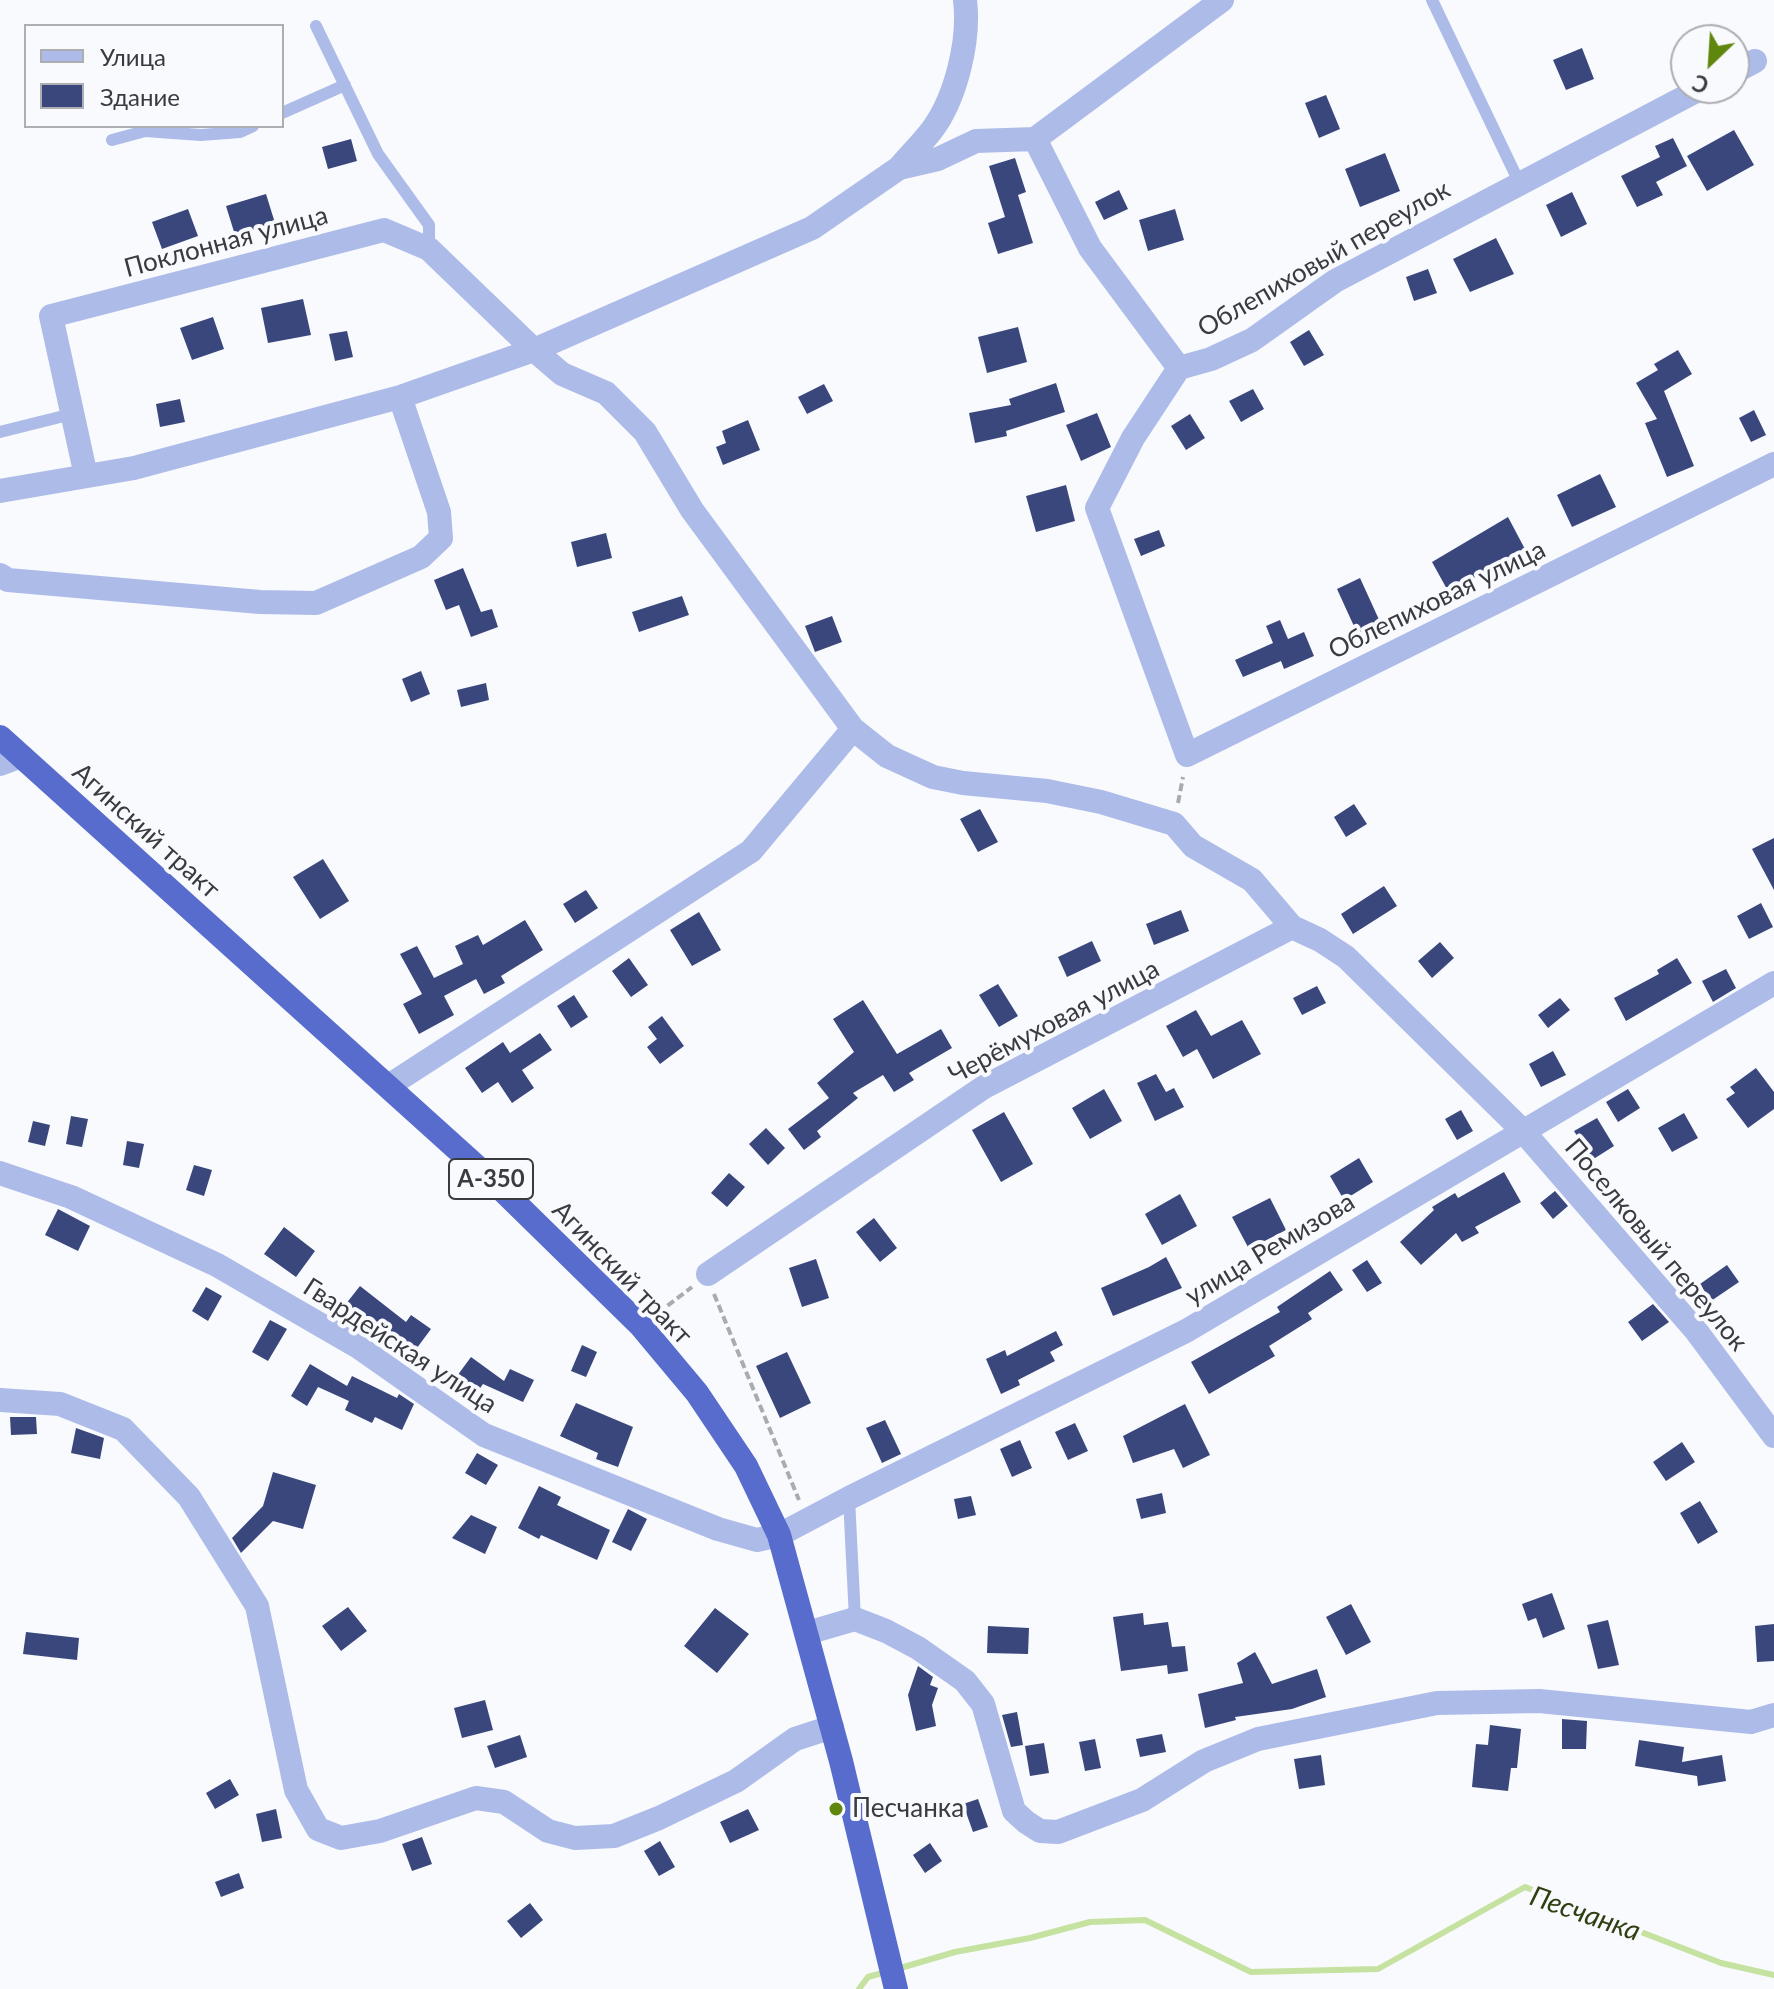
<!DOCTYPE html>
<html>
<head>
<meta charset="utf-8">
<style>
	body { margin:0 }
	#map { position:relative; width:1774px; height:1989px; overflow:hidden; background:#f9fafd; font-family:Lato,sans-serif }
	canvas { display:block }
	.legend { position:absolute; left:24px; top:24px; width:260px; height:104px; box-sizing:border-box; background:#f9fafd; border:2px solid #adaeb2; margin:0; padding:10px 14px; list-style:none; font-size:24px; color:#3a3b41 }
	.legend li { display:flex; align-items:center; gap:16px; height:40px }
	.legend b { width:40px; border:2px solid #adaeb2 }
	.north { position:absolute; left:1670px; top:24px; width:80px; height:80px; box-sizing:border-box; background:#f9fafd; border:2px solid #adaeb2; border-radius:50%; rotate:205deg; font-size:22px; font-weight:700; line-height:32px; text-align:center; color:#3a3b41 }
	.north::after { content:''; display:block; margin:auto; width:28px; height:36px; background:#60870d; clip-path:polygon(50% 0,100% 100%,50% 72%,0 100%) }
</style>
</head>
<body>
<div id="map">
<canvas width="1774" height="1989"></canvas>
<ul class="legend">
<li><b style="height:10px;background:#adbbe9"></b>Улица</li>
<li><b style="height:22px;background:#3a477d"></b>Здание</li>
</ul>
<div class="north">С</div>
</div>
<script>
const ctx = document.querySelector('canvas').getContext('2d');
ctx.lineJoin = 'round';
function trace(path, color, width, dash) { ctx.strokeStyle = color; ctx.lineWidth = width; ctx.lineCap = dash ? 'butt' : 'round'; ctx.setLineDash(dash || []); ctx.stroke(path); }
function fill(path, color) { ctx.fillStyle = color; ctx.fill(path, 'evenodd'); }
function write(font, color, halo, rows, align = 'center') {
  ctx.font = font + ' Lato,sans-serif'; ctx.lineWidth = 8; ctx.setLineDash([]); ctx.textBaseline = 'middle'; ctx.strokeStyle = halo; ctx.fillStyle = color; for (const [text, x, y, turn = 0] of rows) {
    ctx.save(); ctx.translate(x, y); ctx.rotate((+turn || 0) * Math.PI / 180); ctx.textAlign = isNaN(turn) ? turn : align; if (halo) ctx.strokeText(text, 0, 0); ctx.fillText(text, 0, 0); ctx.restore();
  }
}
trace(new Path2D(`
	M897,1969L955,1952L1030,1938L1090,1922L1145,1920L1251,1972L1378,1969L1525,1887L1721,1963L1774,1975
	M859,1989L868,1977L886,1972`), '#c5e2a1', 6);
fill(new Path2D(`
	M1582,48L1594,79L1566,90L1553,60Z
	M1326,95L1340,129L1319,138L1305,103Z
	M1734,130L1754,165L1707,191L1687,156Z
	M1673,138L1687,166L1656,182L1663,195L1637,207L1621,176L1660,157L1655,146Z
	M351,139L357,161L328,169L322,147Z
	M1385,153L1400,191L1360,207L1345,169Z
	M1015,158L1026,192L1018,195L1033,243L998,254L988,223L1005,217L989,166Z
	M1119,190L1128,209L1104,220L1095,202Z
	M1572,192L1587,224L1561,237L1546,205Z
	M266,194L275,223L235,235L226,206Z
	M188,209L198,236L162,249L152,222Z
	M1175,209L1184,240L1148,251L1139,220Z
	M1496,238L1514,274L1470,292L1453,259Z
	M1428,269L1437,293L1414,301L1406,277Z
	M303,299L311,335L268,343L261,308Z
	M213,317L224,349L192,360L180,328Z
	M1018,327L1027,362L987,373L978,337Z
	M1309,330L1324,355L1304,366L1290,342Z
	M347,331L353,357L335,361L329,334Z
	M1678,350L1692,374L1664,391L1694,466L1667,477L1645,423L1657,419L1636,383L1658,370L1654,364Z
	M1056,383L1065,412L1006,431L1007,436L975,443L969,413L1011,405L1009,399Z
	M824,384L833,401L807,414L798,397Z
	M1253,389L1264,409L1241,422L1229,401Z
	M180,399L185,422L160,427L156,404Z
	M1754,410L1766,435L1751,442L1739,418Z
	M1097,413L1111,447L1081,461L1066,425Z
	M1190,414L1205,438L1186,450L1171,426Z
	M748,420L760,450L723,465L716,447L726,443L722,431Z
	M1600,474L1616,507L1572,527L1557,495Z
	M1066,485L1075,521L1036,532L1026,496Z
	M1508,517L1526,551L1448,591L1432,562Z
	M1159,530L1165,546L1141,556L1134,539Z
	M606,533L612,558L577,567L571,542Z
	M463,568L481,612L492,609L498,627L471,637L459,605L446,610L434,580Z
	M1360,578L1381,624L1358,635L1337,589Z
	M682,596L689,615L639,632L632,612Z
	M832,616L842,642L815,652L805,626Z
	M1280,620L1288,639L1304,632L1314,656L1284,669L1281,661L1243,677L1235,660L1273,643L1266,626Z
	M421,671L430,694L411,702L402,679Z
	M486,683L489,700L461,707L457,690Z
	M1354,804L1367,824L1346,837L1334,817Z
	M980,809L998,842L978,852L960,819Z
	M1774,838V890L1752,849Z
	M323,859L349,901L320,919L293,877Z
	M1384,886L1397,906L1353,934L1341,914Z
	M586,890L598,908L575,923L563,904Z
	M1761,903L1773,927L1749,939L1737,916Z
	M1181,910L1189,931L1154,945L1146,924Z
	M699,912L721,950L692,966L670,930Z
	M525,920L543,950L501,976L505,983L484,994L476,979L444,996L454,1015L419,1034L403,1004L422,994L400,954L417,946L434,978L463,964L455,946L478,935L483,945Z
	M1092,941L1101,961L1067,977L1058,957Z
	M1440,942L1454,958L1432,978L1418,961Z
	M629,958L648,985L631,997L612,971Z
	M1677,958L1692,983L1626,1021L1614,998L1659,974L1657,970Z
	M1726,969L1736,988L1713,1002L1702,981Z
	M998,984L1018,1016L999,1027L979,995Z
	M1317,986L1326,1003L1302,1015L1293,998Z
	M574,995L588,1017L571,1028L557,1006Z
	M1560,998L1570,1010L1548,1028L1538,1015Z
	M863,1000L897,1054L941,1029L952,1048L909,1073L914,1080L894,1092L883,1075L853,1093L858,1098L817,1131L821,1137L804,1150L788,1129L829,1098L817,1083L854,1052L833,1019Z
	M1196,1010L1211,1036L1242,1020L1261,1054L1213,1079L1197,1049L1183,1057L1166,1026Z
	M662,1016L684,1046L660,1064L647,1047L657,1039L648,1027Z
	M540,1033L552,1050L522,1070L534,1088L512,1103L498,1082L482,1093L465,1068L503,1042L510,1053Z
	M1553,1051L1566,1075L1541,1087L1529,1064Z
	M1756,1068L1774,1092V1109L1748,1128L1726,1099L1735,1093L1730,1087Z
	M1156,1074L1166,1092L1174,1088L1184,1107L1155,1121L1137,1083Z
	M1104,1089L1122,1121L1090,1139L1072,1108Z
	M1628,1089L1640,1108L1618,1122L1606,1102Z
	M1461,1110L1473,1131L1457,1140L1445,1119Z
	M1004,1112L1033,1164L1001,1182L972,1130Z
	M1684,1113L1698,1138L1672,1152L1658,1128Z
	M71,1116L88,1119L82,1147L66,1144Z
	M1597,1118L1614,1146L1592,1160L1574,1131Z
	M33,1121L50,1125L45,1146L28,1142Z
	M766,1128L785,1148L768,1165L749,1144Z
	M127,1141L144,1144L139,1168L123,1165Z
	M1359,1158L1373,1182L1344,1200L1330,1176Z
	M194,1165L212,1170L204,1196L186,1190Z
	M1504,1172L1521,1202L1475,1227L1479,1233L1462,1242L1456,1233L1421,1265L1400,1242L1434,1210L1432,1207L1455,1193L1458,1198Z
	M729,1173L745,1187L727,1207L711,1193Z
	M1555,1191L1568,1206L1553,1219L1540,1203Z
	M1180,1194L1197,1226L1162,1245L1145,1214Z
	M1270,1198L1286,1230L1249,1249L1232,1217Z
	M58,1209L90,1226L78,1251L45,1235Z
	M874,1218L897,1248L880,1262L856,1232Z
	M284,1227L315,1251L296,1277L264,1254Z
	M1166,1257L1182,1288L1113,1316L1101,1288L1149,1267Z
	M816,1259L829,1298L802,1307L789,1268Z
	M1367,1260L1382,1283L1367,1292L1352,1270Z
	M1727,1265L1739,1282L1711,1301L1700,1284Z
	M1330,1271L1343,1290L1308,1313L1312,1319L1269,1346L1275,1356L1209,1394L1191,1362L1280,1312L1277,1307Z
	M360,1286L406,1322L411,1315L431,1329L411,1356L345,1305Z
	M206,1287L222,1296L208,1321L192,1311Z
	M1653,1304L1669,1322L1642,1341L1628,1322Z
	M270,1320L287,1329L268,1361L252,1352Z
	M1056,1331L1063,1345L1050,1352L1055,1361L1018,1380L1020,1385L1001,1394L986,1359L1005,1350L1007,1356Z
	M582,1345L597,1352L586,1377L571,1371Z
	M787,1352L811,1403L780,1418L756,1366Z
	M471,1357L504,1381L510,1369L534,1380L523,1402L483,1384L478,1391L457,1376Z
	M310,1364L347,1386L352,1376L397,1398L399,1394L414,1404L402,1430L375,1417L372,1423L345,1410L349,1401L318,1387L307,1406L291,1396Z
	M576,1403L633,1427L618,1467L596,1459L598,1453L560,1436Z
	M1185,1404L1210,1455L1183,1468L1174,1449L1133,1463L1123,1436Z
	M10,1417H36L37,1434L11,1435Z
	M885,1420L901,1454L882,1463L866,1428Z
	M1075,1423L1088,1451L1068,1460L1055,1432Z
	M76,1428L104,1438L100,1459L71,1453Z
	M1020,1440L1032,1468L1012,1477L1000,1449Z
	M1682,1442L1695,1462L1666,1481L1653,1462Z
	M477,1453L498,1465L486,1485L465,1473Z
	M273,1472L316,1485L303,1529L273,1521L241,1553L232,1538L263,1506Z
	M539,1486L561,1497L557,1505L610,1530L597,1560L541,1535L539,1539L518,1528Z
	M1162,1493L1166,1513L1141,1519L1136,1499Z
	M971,1496L976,1515L958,1519L954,1499Z
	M1700,1501L1718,1532L1698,1544L1680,1513Z
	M628,1509L647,1519L631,1551L612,1542Z
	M471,1515L497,1527L485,1554L452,1538Z
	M1552,1593L1565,1629L1543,1638L1536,1618L1528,1621L1522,1604Z
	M1351,1604L1371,1642L1346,1655L1326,1617Z
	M348,1607L367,1631L341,1651L322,1626Z
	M715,1608L749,1634L717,1673L684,1646Z
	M1143,1613L1144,1625L1168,1622L1172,1647L1185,1646L1188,1671L1168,1674L1167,1665L1121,1671L1113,1617Z
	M1608,1620L1619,1665L1598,1669L1587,1625Z
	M1774,1624V1661L1757,1662L1755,1626Z
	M988,1626L1029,1628L1028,1654L987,1653Z
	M26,1632L79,1638L77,1660L23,1654Z
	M1255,1652L1272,1684L1317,1669L1326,1697L1292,1709L1235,1717L1236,1720L1205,1728L1198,1694L1243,1683L1237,1663Z
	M918,1666L933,1677L930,1685L938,1688L932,1705L936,1726L916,1731L908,1695Z
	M485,1700L493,1730L462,1738L454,1708Z
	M1017,1712L1023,1745L1011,1747L1002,1715Z
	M1562,1719L1587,1721L1586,1749H1562Z
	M1490,1725L1521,1729L1517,1768H1511L1508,1791L1472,1787L1476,1744L1488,1745Z
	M1162,1734L1166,1752L1140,1757L1136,1739Z
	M520,1735L527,1757L495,1768L487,1746Z
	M1095,1739L1101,1768L1085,1771L1079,1742Z
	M1639,1740L1684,1747L1682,1762L1722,1755L1726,1781L1698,1786L1697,1776L1635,1766Z
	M1044,1743L1049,1773L1030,1776L1025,1746Z
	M1321,1755L1325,1785L1299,1789L1294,1759Z
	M230,1779L239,1795L215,1809L206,1793Z
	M978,1799L988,1827L973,1832L963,1804Z
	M276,1809L282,1838L262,1842L256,1814Z
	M748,1809L759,1830L730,1843L720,1822Z
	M422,1837L432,1864L412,1871L402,1844Z
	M660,1841L675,1867L659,1876L644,1851Z
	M930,1843L942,1861L925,1873L913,1855Z
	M239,1873L244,1888L221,1897L215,1882Z
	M530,1903L543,1920L521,1938L507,1921Z`), '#3a477d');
trace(new Path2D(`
	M1178,803L1183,777
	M714,1294L799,1500
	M658,1313L692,1287`), '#aaabaf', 4, [8, 4]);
trace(new Path2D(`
	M1432,0L1519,182
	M316,26L378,154L429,225V249
	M282,113L345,85
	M112,140L145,131L201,135L240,132L253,126
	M0,432L72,414
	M849,1498L855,1619`), '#adbbe9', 12);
trace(new Path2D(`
	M1734,72L1755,61
	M1702,88L1335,281L1252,340L1211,359L1179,368L1133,438L1097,508L1187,755L1774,464
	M1035,139L1090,248L1179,368
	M1035,139L1222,0
	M899,168C910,155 922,143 932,130C956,98 970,40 965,0
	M0,491L134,468L400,397L534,350L429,249L384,230L51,316L86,476
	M0,575L8,580L260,602L316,603L421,557L441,538L439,512L400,397
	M0,764L21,756
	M1292,927L1320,940L1346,957L1522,1130L1697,1332L1774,1436
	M390,1085L751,851L853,729
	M0,1173L71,1197L217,1265L357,1346L484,1435L718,1529L757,1540L779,1535L849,1498L1186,1331L1774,983
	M708,1274L984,1087L1292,927L1252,880L1193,846L1174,824L1101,802L1047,791L963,783L933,777L887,756L853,729L692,510L645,432L606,393L562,374L534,350L812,228L899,168L938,159L976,141L1035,139
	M0,1400L60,1404L123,1429L189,1497L257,1606L296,1790L318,1829L341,1838L380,1831L476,1798L504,1802L548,1831L575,1838L614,1836L659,1818L736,1781L795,1739L832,1727
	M807,1633L855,1619L886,1631L918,1648L965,1681L983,1704L1014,1811L1026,1822L1040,1831L1058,1832L1142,1800L1204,1761L1258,1739L1437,1703L1539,1701L1751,1722L1774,1715`), '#adbbe9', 24);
trace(new Path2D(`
	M0,737L497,1185L641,1326L697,1393L746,1466L779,1535L841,1761L896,1989`), '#586cce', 24);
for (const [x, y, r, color] of [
	[836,1809,8,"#60870d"]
]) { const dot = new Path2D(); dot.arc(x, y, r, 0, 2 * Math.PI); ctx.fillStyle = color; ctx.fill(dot); trace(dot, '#f9fafd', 3); }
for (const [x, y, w] of [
	[491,1179,84]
]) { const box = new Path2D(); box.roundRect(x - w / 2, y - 20, w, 40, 6); ctx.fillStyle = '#f9fafd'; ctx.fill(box); trace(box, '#3a3b41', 2); }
write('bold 24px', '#3a3b41', null, [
	["А-350",491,1179]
]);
write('26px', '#3a3b41', '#f9fafd', [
	["Поклонная улица",226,242,-15],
	["Облепиховый переулок",1324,259,-30],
	["Облепиховая улица",1437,600,-26],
	["Агинский тракт",146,831,42],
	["Черёмуховая улица",1054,1022,-28],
	["Поселковый переулок",1656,1245,50],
	["улица Ремизова",1270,1249,-31],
	["Агинский тракт",622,1273,46],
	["Гвардейская улица",400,1346,33]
]);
write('26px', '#3a3b41', '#f9fafd', [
	["Песчанка",852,1809]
], 'left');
write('italic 28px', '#2e3f11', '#f9fafd', [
	["Песчанка",1585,1914,19]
]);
</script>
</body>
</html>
